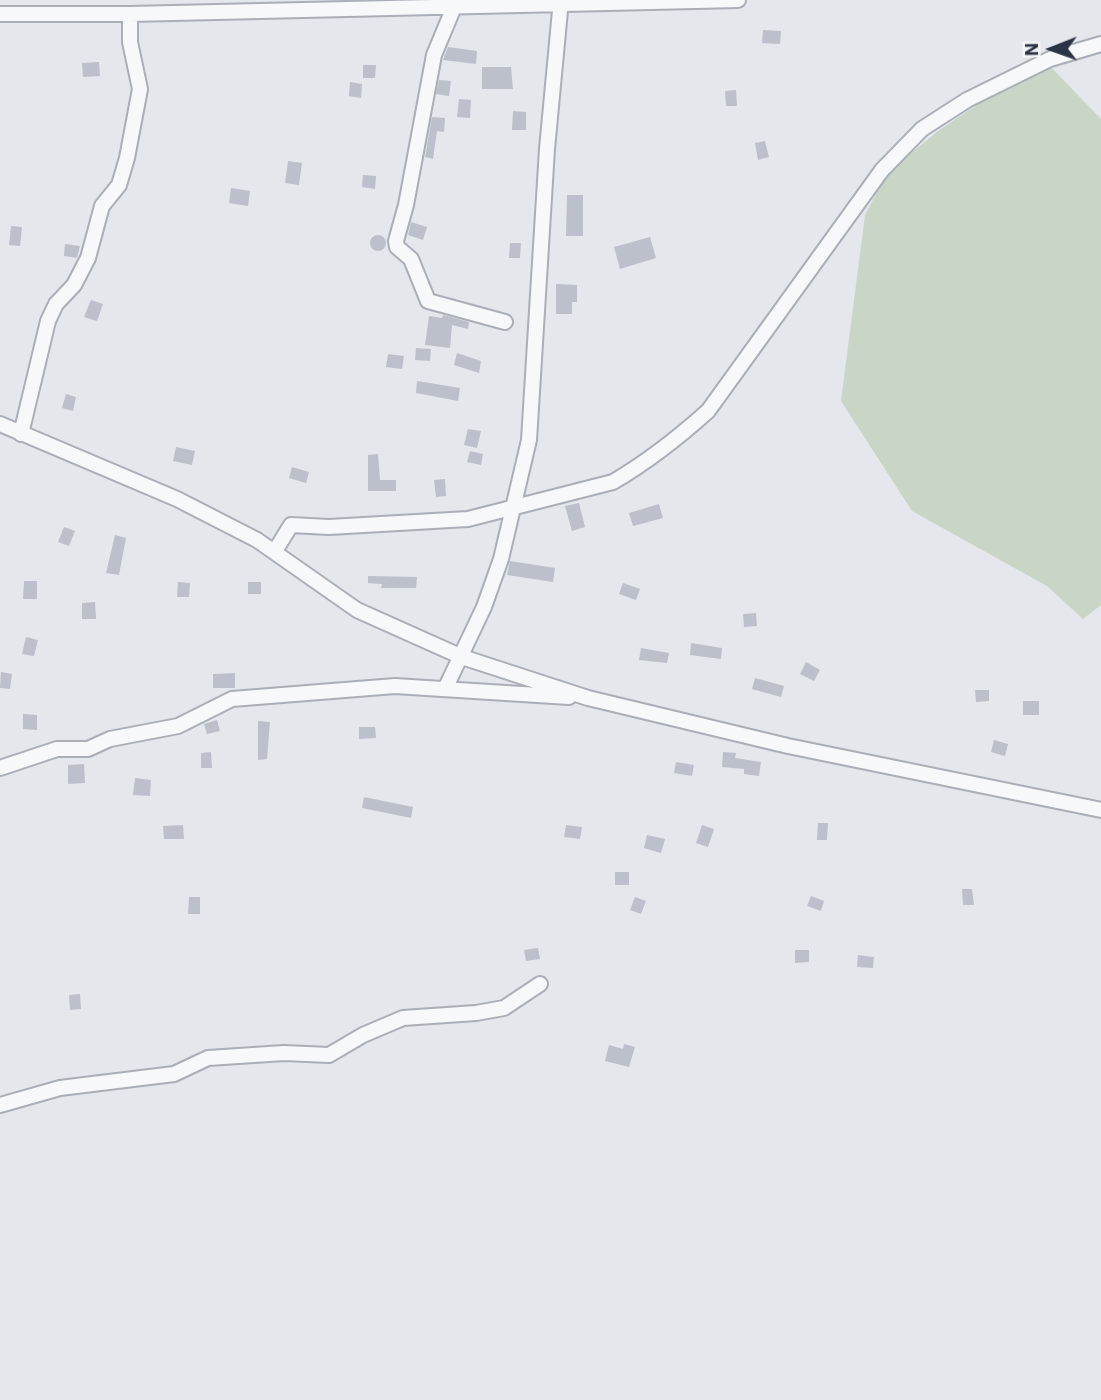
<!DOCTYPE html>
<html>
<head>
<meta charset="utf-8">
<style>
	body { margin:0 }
	#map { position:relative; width:1101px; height:1400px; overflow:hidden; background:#e4e7ec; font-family:"IBM Plex Sans",sans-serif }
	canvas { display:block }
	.north { position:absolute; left:1017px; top:14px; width:70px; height:70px; -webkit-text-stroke:5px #f4f6f9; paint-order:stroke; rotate:269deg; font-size:19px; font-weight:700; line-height:28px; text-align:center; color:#2b3445 }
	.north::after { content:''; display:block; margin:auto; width:24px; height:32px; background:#2b3445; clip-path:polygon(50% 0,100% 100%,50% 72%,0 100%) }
</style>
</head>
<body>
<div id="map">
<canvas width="1101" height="1400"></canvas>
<div class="north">N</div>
</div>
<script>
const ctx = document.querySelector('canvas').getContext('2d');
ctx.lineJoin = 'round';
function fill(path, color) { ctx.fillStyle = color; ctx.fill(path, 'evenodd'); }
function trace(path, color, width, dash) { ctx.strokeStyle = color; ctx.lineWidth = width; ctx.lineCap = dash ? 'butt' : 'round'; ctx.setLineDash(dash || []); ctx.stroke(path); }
fill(new Path2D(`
	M1050,66L1101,119V605L1083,619L1047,586L912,511L841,401L865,215L887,173L938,131L1005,86Z`), '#c9d6c5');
fill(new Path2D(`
	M763,30L781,31L780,44L762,43Z
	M448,47L477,51L476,64L443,60Z
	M99,62L100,76L83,77L82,63Z
	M363,65H376L375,78H363Z
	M482,67H511L513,89H482Z
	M439,80L451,81L449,96L436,94Z
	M350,82L362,84L361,98L349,96Z
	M736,90L737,106H726L725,91Z
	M459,99L471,100L470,118L457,117Z
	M513,111L526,112V130H512Z
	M432,117L445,118L444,132L437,131L433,159L425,157Z
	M765,141L769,157L758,160L755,143Z
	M288,161L302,163L299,185L285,183Z
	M363,175L376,176L375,189L362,187Z
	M231,188L250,191L248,206L229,203Z
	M567,195H583V236H566Z
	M411,222L427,227L423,240L408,235Z
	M11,226L22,227L20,246L9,245Z
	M370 243a8 8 0 1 1 16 0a8 8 0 1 1-16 0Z
	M650,237L656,258L620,269L614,247Z
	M510,243H521L520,258H509Z
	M65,244L80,246L77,258L64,256Z
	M556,284L577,285V302H572V314H556Z
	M91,300L103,304L97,321L84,317Z
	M443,315L469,322L468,329L452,325L450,348L425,345L429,316L442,318Z
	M416,348L431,349L430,361L415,360Z
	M457,353L481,361L479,373L454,365Z
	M388,354L404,356L402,369L386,367Z
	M417,381L460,388L458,401L416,393Z
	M66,394L76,397L73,411L62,408Z
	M468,429L481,431L477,448L464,445Z
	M176,447L195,451L192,465L173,461Z
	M470,451L483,454L481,465L467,462Z
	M378,454L380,480H396V491H368V455Z
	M292,467L309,472L306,483L289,478Z
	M445,479L446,496L436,497L434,480Z
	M579,503L585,527L572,531L565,506Z
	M659,504L663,518L633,526L629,513Z
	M64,527L75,531L69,546L58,542Z
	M115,535L126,538L119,575L106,573Z
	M510,561L555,568L553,582L507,575Z
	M368,576L417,577L416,588H381L382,584L368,583Z
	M24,581H37V599H23Z
	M178,582L190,583L189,597H177Z
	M248,582H261V594H248Z
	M623,583L640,589L636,600L619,594Z
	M95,602L96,619H82V603Z
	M756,613L757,626L744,627L743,614Z
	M26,637L38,640L34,656L22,654Z
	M691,643L722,648L721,659L690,655Z
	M641,648L669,653L667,663L639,660Z
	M806,662L820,670L814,681L800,674Z
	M1,672L12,674L10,689L0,688Z
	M235,673V688H213V674Z
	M755,678L784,686L781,697L752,689Z
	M975,690H989V701L976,702Z
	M1023,701H1039V715H1023Z
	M23,714L37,715V730L23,729Z
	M217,720L220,731L207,734L204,724Z
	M258,721L270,722L267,759L258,760Z
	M359,727H375L376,738L359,739Z
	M994,740L1008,744L1005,756L991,752Z
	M211,752L212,768H201V753Z
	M723,752L736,753L735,758L761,762L759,776L744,774V769L722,767Z
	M676,762L694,765L692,776L674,773Z
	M84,764L85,783L68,784V765Z
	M135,778L151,780L150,796L133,795Z
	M364,797L413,807L411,818L362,808Z
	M818,823H828L827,840H817Z
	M183,825L184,839H164L163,826Z
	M566,825L582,827L580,839L564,837Z
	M702,825L714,829L708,847L696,843Z
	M647,835L665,839L661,853L644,848Z
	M615,872H629V885H615Z
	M962,889H972L974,905H963Z
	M811,896L824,901L821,911L807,906Z
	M189,897H200V914H188Z
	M635,897L646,901L641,914L630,910Z
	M538,948L540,959L526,961L524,950Z
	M795,950H809V962L795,963Z
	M858,955L874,957L873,968L857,967Z
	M80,994L81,1009L70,1010L69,995Z
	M624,1044L635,1047L629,1067L605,1061L609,1045L623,1049Z`), '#bbc0ca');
const minor = new Path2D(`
	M456,2L434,55L406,205L396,241L397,247L411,259L428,301L505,322
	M0,14H130L738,0
	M0,424L177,499L257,540L357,610L462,657L588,698L788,746L1101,810
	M21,434L48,321L56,304L74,285L88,258L102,206L119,185L127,158L140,89L130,42V14
	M275,551L291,525L329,527L468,519L613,482C647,462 678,438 708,411L882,170L922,129L967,100L1050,59L1101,44
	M446,687L484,607L501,559L529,440L547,149L561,0
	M0,768L57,749H88L110,739L178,726L232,699L395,686L569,697
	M0,1105L60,1088L174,1074L208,1058L284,1053L329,1055L363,1035L403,1018L476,1013L504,1008L540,984`);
trace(minor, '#a9aeb7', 18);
trace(minor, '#f7f8fa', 14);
</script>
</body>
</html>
